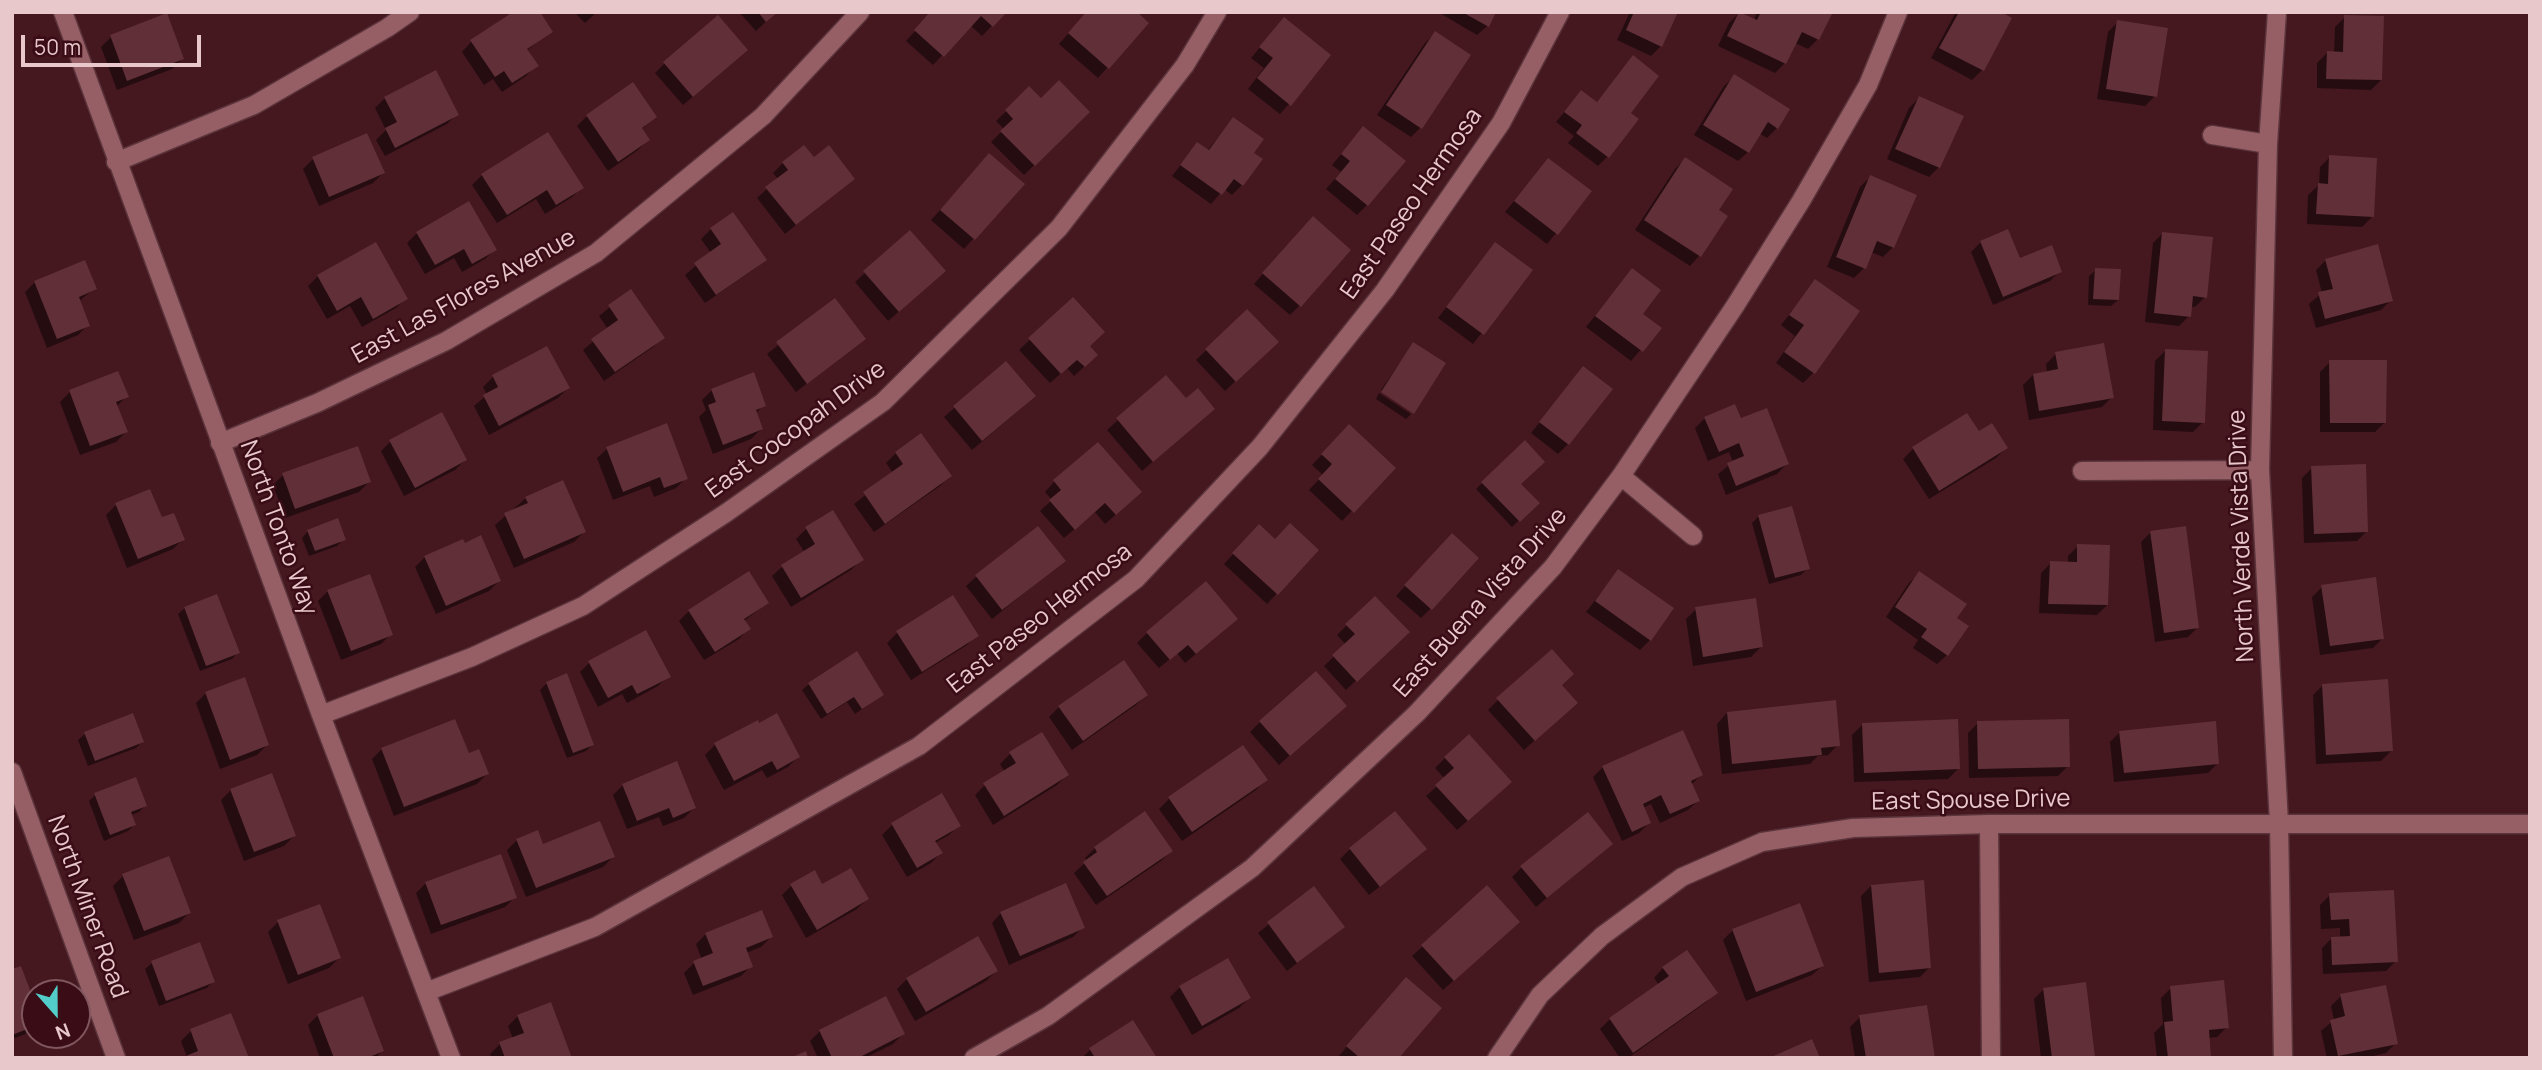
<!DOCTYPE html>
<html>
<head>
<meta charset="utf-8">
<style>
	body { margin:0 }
	#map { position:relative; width:2542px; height:1070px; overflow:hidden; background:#45171f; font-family:Manrope,sans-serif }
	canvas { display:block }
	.frame { position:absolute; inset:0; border:14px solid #e8c8cb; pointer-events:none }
	.north { position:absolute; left:21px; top:979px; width:70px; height:70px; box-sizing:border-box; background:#3a0c16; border:2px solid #80575e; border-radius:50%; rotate:159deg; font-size:19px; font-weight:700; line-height:28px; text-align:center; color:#e8c8cb }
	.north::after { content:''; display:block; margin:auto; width:24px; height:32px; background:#53cdc9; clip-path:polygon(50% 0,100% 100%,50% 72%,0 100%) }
	.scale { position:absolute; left:21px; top:35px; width:180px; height:32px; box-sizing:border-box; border:4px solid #e8c8cb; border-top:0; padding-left:9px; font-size:21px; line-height:24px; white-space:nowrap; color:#e8c8cb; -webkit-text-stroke:5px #3a0c16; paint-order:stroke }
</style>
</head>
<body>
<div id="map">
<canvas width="2542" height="1070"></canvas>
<div class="frame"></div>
<div class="north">N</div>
<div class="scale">50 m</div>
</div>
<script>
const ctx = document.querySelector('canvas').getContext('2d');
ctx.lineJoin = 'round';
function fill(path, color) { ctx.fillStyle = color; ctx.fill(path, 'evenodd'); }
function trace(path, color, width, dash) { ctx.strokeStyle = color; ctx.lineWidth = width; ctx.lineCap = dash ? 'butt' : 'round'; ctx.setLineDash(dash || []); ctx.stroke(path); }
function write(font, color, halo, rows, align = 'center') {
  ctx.font = font + ' Manrope,sans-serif'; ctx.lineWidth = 5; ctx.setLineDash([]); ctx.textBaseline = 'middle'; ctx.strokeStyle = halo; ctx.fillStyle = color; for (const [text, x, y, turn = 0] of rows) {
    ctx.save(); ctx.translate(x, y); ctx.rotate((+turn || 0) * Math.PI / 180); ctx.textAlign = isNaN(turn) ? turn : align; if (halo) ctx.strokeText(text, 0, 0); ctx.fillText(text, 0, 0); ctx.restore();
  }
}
fill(new Path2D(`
	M574,12H597L585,23Z
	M739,12H776L756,31Z
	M932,12H1005L982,36L970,25L933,65L906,41Z
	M1087,12L1147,23L1098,78L1059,44Z
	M1438,12H1494L1487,26L1477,35Z
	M1630,12H1676L1661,46L1651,56L1617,40Z
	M1757,12H1831L1818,39L1808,49L1795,43L1785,63L1775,73L1718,46L1729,23L1739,13L1754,20Z
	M1956,12H1998L2010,19L1982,70L1972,80L1931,58Z
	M2345,17L2381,80L2371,90L2317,88V63L2327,53H2334L2335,27Z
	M1284,19L1289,104L1280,114L1248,89L1264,68L1251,58Z
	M2118,22L2155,96L2145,106L2097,99L2108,32Z
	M551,31L526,51L536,66L526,76L502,92L493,79L484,85L462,52L471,42Z
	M1435,33L1420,128L1411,137L1377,115L1425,43Z
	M111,37L182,59L172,69L117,90L101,47Z
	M1633,58L1628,113L1608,156L1598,166L1568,143L1574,136L1556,122L1581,92L1596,103Z
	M736,60L683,105L655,73L665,63Z
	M1734,77L1777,128L1767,138L1759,133L1748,152L1738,161L1694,135L1724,86Z
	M1029,89L1041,100L1088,112L1024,175L991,142L1004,129L996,121Z
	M385,98L457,114L447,124L385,156L376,140L386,130L375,108Z
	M1919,98L1939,167L1929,177L1887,159L1909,108Z
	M587,116L655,117L641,130L648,140L638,150L608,171L577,126Z
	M1233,119L1251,153L1242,185L1232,195L1224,189L1211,204L1172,176L1197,144L1207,151Z
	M1354,139L1367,205L1357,215L1326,189L1341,172L1332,165Z
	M2330,157L2372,217L2362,227L2307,224L2308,195L2319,185L2320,167Z
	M313,159L383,173L373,183L319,206L303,169Z
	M814,159L853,178L785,234L757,198L778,179L773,173L783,163Z
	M1685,159L1716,210L1726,216L1699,256L1690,266L1635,230L1675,169Z
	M1548,160L1590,192L1547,244L1505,212Z
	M980,166L1022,184L964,249L931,220Z
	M482,175L582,187L572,197L545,214L536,199L497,223L472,185Z
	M1870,177L1893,247L1883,257L1871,252L1864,268L1854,278L1827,267L1860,187Z
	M1303,228L1300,305L1290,315L1254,284Z
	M711,229L764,260L754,269L705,303L685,275L711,253L701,239Z
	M417,233L495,249L485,259L462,272L454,258L425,274L407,243Z
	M2163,233L2205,297L2195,307L2190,306L2189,316L2179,326L2145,322L2153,243Z
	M1981,242L2019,260L2060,271L2050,281L1993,305L1971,252Z
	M1495,244L1530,271L1473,344L1438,318Z
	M2326,260L2391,300L2381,310L2316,328L2309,304L2322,293L2316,270Z
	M1632,270L1641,314L1659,328L1631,361L1586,327Z
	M2096,270L2118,300L2111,306L2088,305L2089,276Z
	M865,273L934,281L888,321L855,282Z
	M318,276L406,298L396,308L362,327L350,306L327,319L308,286Z
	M1816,281L1858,312L1813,373L1803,383L1776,363L1795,336L1781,325Z
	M35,282L94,289L79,301L88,325L78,335L47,348L25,292Z
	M630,291L663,337L653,347L604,381L583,350L608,329L599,316Z
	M1073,299L1086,365L1074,376L1067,368L1050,383L1019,350Z
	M835,300L864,339L796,392L767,354Z
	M1247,311L1276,342L1225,391L1196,360Z
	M1413,344V411L1381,390Z
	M2165,351L2203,422L2193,432L2153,430L2155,361Z
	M2056,354L2112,397L2102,407L2029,420L2023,385L2033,375L2047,373L2046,364Z
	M2330,362L2385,422L2375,432H2320V372Z
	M1006,363L1024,406L972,450L944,417Z
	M1583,368L1568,444L1558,454L1531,433Z
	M493,377L568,388L558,398L489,435L474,406L487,395L483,387Z
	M1166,377L1203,418L1142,471L1107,430Z
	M712,390L764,405L755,414L761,429L751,439L713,454L699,417L706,410L702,400Z
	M70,392L126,397L116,407L126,432L116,442L80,455L60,402Z
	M1379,393L1411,414L1406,419L1376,399Z
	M1705,418L1740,421L1787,464L1777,474L1726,495L1718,474L1733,462L1729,452L1708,461L1695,428Z
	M1349,426L1393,468L1342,521L1309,490L1323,475L1312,465Z
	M391,441L465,460L455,470L404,496L381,451Z
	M1525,442L1519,485L1537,503L1512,527L1476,489Z
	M2006,448L1996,458L1929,499L1903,459L1913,449Z
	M607,449L686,478L676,488L654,497L650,486L613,500L597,458Z
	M896,453L950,476L940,486L874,532L854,504L893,473L886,463Z
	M2312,468L2367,531L2357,541L2304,543L2302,478Z
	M283,475L369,482L359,492L285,518L273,485Z
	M1054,482L1130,502L1105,524L1095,512L1064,538L1040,511L1052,500L1045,492Z
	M526,498L584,532L574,542L514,568L495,525Z
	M116,505L161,520L183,539L173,549L127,568L106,515Z
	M832,513L861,560L851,570L791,607L772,576L782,567L805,553L796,539L806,529Z
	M1759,516L1808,568L1801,575L1769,584L1752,523Z
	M308,531L344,539L337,546L309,556L302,538Z
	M2151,532L2198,627L2188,637L2155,642L2141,542Z
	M1249,537L1317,550L1267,604L1224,564Z
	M464,545L499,581L489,591L436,614L415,567L425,557Z
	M1442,545L1430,609L1421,618L1396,596Z
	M2078,546L2107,605L2097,615L2039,613L2041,573L2051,563L2068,564V556Z
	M1064,561L992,619L966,586L976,577Z
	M1618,571L1650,640L1640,650L1586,612Z
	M1919,574L1955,618L1947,655L1937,664L1913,648L1918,640L1886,617L1909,583Z
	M2322,587L2383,638L2373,648L2320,655L2312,597Z
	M328,591L391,634L381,644L341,660L318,601Z
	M1375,598L1407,632L1346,690L1324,666L1346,645L1337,635Z
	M767,603L744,621L748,629L739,639L704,660L679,621L689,611Z
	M185,608L238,652L232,659L200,671L178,614Z
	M1696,609L1761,647L1751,657L1693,666L1686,619Z
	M1226,629L1185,663L1177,653L1159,668L1137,643L1147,633Z
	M897,633L977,635L967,645L911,680L887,643Z
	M590,662L668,676L658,686L627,703L622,694L598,707L580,672Z
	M547,683L592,745L586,751L567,758L540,690Z
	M809,684L882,695L855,714L847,702L821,719L802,690Z
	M1560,685L1566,712L1524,750L1488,710L1498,700Z
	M2323,685L2391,751L2381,761L2316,764L2313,695Z
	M206,693L267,745L257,755L220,769L196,703Z
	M1146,695L1136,705L1072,750L1049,717L1059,707Z
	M1727,713L1838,745L1828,755L1818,756L1810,764L1722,774L1717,724Z
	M132,716L142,742L136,748L88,766L78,740L85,734Z
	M1334,716L1279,765L1250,732L1260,722Z
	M1978,723L2068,766L2058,776L1969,778L1968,733Z
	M1862,725L1958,769L1948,779L1854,782L1852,735Z
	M2120,732L2218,763L2208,773L2114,782L2110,742Z
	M1041,734L1067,775L1057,785L993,825L975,795L985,785L1005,772L1000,764L1010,754Z
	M715,745L798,757L788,767L767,778L762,770L724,790L705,755Z
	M1243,747L1265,780L1256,790L1182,841L1159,809L1169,799Z
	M382,749L468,756L487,774L477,784L394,816L372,759Z
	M1445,758L1500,792L1457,830L1426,796L1445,779L1435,768Z
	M1603,767L1701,775L1691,785L1698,801L1688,810L1660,823L1651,804L1643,808L1649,823L1639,833L1622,841L1593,777Z
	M623,785L694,808L684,818L663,826L659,817L627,829L613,795Z
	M231,790L294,836L284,846L244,861L221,800Z
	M95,795L145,806L139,812L131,815L134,825L128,831L104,841L89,801Z
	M941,796L959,825L949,835L935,843L941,853L931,863L907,877L882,835L892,825Z
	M517,840L542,846L613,857L603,867L526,897L507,850Z
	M1611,844L1536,907L1512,877L1522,867Z
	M1095,848L1171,851L1161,861L1096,905L1074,873L1087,861L1085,858Z
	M1350,849L1415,859L1369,895L1340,859Z
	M123,876L189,913L179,923L134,940L113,886Z
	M426,883L515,897L505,907L431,934L416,893Z
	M791,886H822L867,899L857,909L806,938L782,895Z
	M1871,886L1930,967L1920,977L1869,982L1861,896Z
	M1314,888L1343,927L1287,971L1258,933Z
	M1487,888L1508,932L1443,990L1412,956Z
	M2330,895L2396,961L2386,971L2323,974L2322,948L2332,938H2340V928L2321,929L2320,905Z
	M1001,913L1083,927L1073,937L1009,965L992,923Z
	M278,922L339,958L329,968L288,984L268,932Z
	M1733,930L1822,966L1812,975L1746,1001L1723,940Z
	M706,934L771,937L761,947L746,953L751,966L741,976L693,995L684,973L694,963L702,960L696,944Z
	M152,963L213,981L207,988L159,1006L145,969Z
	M1663,968L1715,993L1705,1003L1628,1058H1620L1600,1029L1610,1019L1659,985L1654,978Z
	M12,971L35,1008V1028L31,1032L12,1039Z
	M996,971L986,981L915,1021L897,989L907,979Z
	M1180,987L1249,998L1239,1008L1192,1035L1170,997Z
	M2171,988L2227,1027L2217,1037L2208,1038L2210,1058H2157L2154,1033L2163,1024L2161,998Z
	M1396,989L1397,1058H1339L1338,1057Z
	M2044,989L2093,1057L2092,1058H2041L2034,999Z
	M2341,996L2396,1043L2386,1053L2364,1058H2327L2321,1031L2334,1020L2331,1006Z
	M885,998L903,1034L893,1044L865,1058H818L810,1041L820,1031Z
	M318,1015L382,1051L375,1058H320L308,1025Z
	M518,1016L570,1058H492L490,1054L500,1044L513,1039L508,1026Z
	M1860,1017L1933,1058H1855L1850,1027Z
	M191,1031L247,1058L187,1057L181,1041Z
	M1090,1050L1155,1058H1082Z`), '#0007');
fill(new Path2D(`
	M513,12H540L553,32L527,49L539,66L512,83L504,71L495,77L470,40Z
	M758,12H778L766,22Z
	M930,12H1007L993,27L981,16L944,57L914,30Z
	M1086,12H1137L1149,23L1109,69L1068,33Z
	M1462,12H1496L1489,27Z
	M1634,12H1678L1662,47L1626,30Z
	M1739,12L1757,20L1761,12H1833L1819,40L1802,32L1786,64L1727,36Z
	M1959,12H2001L2012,18L1984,71L1939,48Z
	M167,13L184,59L127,81L110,35Z
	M718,15L748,50L693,97L663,62Z
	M2344,15L2384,16L2382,80L2326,79L2327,51L2343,52Z
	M1284,17L1331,55L1291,106L1257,78L1273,58L1259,47Z
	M2117,20L2168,28L2157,97L2106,89Z
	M1435,31L1471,55L1422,129L1386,105Z
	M1633,55L1659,76L1631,113L1639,119L1609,158L1576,133L1582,125L1564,112L1581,90L1597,102Z
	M436,70L459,115L395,148L385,128L397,122L384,97Z
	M1734,74L1790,109L1778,129L1768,122L1749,153L1703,125Z
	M1059,80L1090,112L1035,166L1000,131L1013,119L1005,110L1029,86L1041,98Z
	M633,82L657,117L642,128L650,140L618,162L586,115Z
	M1919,96L1964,116L1940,168L1895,149Z
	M1233,117L1264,139L1254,153L1263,159L1243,186L1234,179L1222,195L1180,165L1197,142L1209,150Z
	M1363,126L1406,161L1368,206L1335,179L1350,161L1341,154Z
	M548,132L584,188L556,205L547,190L507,215L481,174Z
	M367,133L385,173L329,197L312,157Z
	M804,145L814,157L829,145L855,179L796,225L765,187L788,170L782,162Z
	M989,153L1025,184L975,240L940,210Z
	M2329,155L2377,158L2374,217L2316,214L2318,183L2328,184Z
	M1685,157L1733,189L1719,210L1728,216L1701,257L1644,220Z
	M1548,158L1592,191L1558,235L1514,201Z
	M1870,175L1917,195L1894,248L1877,241L1866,269L1836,257Z
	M469,201L497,250L472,264L464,249L435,265L416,232Z
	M733,212L767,260L716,295L694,263L721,244L710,228Z
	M1313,216L1351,250L1301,307L1262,273Z
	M2008,229L2020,258L2052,245L2062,272L2003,297L1980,241Z
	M910,230L946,271L899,312L863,271Z
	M2162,232L2213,237L2207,298L2193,296L2191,317L2154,313Z
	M376,242L408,299L373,319L361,297L337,311L317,275Z
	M1495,242L1533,270L1484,335L1446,307Z
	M2378,244L2393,301L2325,319L2318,292L2333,289L2325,259Z
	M85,260L97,289L79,297L90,326L57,339L34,281Z
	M1632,268L1661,290L1643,314L1662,328L1643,352L1595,316Z
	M2095,268L2121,269L2119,300L2093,299Z
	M1815,279L1860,311L1815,374L1784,352L1804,325L1789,315Z
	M631,289L665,338L615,372L591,339L618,320L608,305Z
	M1073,297L1105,332L1090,346L1098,355L1085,367L1077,360L1061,374L1028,338Z
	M835,298L866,339L807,384L776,342Z
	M1247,309L1279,342L1236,382L1205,349Z
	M1413,342L1446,363L1414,414L1381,392Z
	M2104,343L2114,398L2039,411L2033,374L2058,369L2055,352Z
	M547,346L570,388L499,426L483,395L498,387L492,375Z
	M2165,349L2208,351L2205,423L2162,421Z
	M2329,360H2387L2386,423H2330Z
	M1006,361L1036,396L982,441L953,406Z
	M1583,366L1613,389L1569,445L1539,422Z
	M118,371L129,397L116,402L128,432L90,446L69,390Z
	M754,372L766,406L756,410L763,429L723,445L708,405L716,402L711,389Z
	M1166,375L1186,398L1198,388L1215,409L1153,462L1116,418Z
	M1735,404L1741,418L1767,408L1789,464L1736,486L1727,463L1744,456L1739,443L1719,452L1704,417Z
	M442,412L467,460L415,488L389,440Z
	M1967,413L1979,431L1992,423L2008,448L1939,491L1912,447Z
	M667,423L688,479L664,488L660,477L623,492L606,447Z
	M1349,424L1396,468L1354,513L1318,479L1332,464L1321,454Z
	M921,433L952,476L885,524L863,492L903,464L895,452Z
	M1525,440L1545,462L1521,484L1540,503L1520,522L1481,482Z
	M1098,442L1142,492L1116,515L1105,503L1075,530L1049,500L1061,490L1053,480Z
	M358,446L371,482L295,509L282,473Z
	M2366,464L2368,532L2314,534L2311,466Z
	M563,480L586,532L524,559L504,513L528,503L525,497Z
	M150,489L162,517L174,513L185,540L138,559L115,503Z
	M1792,506L1810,569L1775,578L1758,515Z
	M833,510L864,560L801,598L781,565L815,544L805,527Z
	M338,518L346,540L315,551L307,530Z
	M1290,523L1319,550L1278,595L1232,553L1259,524L1275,539Z
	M1038,526L1066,561L1002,610L975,575Z
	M2186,526L2199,628L2164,633L2150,531Z
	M1452,533L1479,558L1432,610L1404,585Z
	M481,535L501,581L446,606L424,556L463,539L465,543Z
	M2077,544L2110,545L2108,605L2048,604L2050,561L2077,562Z
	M1618,569L1674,608L1651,641L1595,601Z
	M749,571L769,603L744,619L751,629L715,652L688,610Z
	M1919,571L1967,604L1957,618L1969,626L1948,656L1921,637L1927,629L1895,607Z
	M370,574L393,635L351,651L327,590Z
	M2376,577L2384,639L2330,646L2321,585Z
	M1206,581L1238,619L1196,654L1188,645L1170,660L1146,632Z
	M217,594L240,653L206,666L184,607Z
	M953,595L979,636L922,672L896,631Z
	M1375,596L1410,632L1357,682L1332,655L1355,634L1345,624Z
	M1756,598L1763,647L1703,657L1695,607Z
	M646,630L671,677L637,694L632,685L608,698L588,661Z
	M1552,649L1574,674L1562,685L1578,703L1535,741L1496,698Z
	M857,651L884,695L862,709L854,697L827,714L808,683Z
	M1124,660L1148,695L1083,741L1058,706Z
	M1316,671L1347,706L1290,756L1259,721Z
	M567,673L594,745L573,753L546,682Z
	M245,677L269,745L230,760L205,692Z
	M2388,679L2393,751L2326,755L2322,684Z
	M1836,700L1840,746L1821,748L1822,755L1732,764L1727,712Z
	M133,713L144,742L95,761L84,732Z
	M777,713L800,757L777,770L772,761L734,781L714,743L758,720L759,723Z
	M455,719L469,753L479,749L489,774L404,807L381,748Z
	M1958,719L1960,769L1864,773L1862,723Z
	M2069,719L2070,767L1978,769L1977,721Z
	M2216,721L2219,764L2124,773L2119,731Z
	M1683,730L1703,775L1691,781L1700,801L1670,814L1661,795L1643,804L1651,823L1632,832L1602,766Z
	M1042,732L1069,775L1004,816L983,783L1016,763L1009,752Z
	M1469,734L1512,782L1468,821L1435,785L1454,768L1444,757Z
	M1243,745L1268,780L1192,832L1168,797Z
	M677,761L696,808L673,818L669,808L637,821L622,784Z
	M272,773L296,836L254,852L230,789Z
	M136,777L147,806L131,812L136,825L110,835L94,793Z
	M942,793L961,826L935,841L943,853L917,868L891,823Z
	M1145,811L1173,851L1107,896L1083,862L1097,852L1094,847Z
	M1395,811L1427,849L1380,887L1349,848Z
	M1588,812L1613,844L1547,898L1520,866Z
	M600,821L615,857L536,888L516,839L538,830L543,844Z
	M501,854L517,898L441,925L425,882Z
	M169,856L191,913L144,931L122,874Z
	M851,868L869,899L817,930L790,884L815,870L822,884Z
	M1924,880L1931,968L1879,973L1871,885Z
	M1066,883L1085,928L1020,956L1000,912Z
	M1487,885L1520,922L1454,981L1421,945Z
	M1314,886L1345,927L1297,963L1267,922Z
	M2394,890L2398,962L2332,965L2331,937L2350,936L2349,919L2331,920L2329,893Z
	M1800,903L1824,966L1756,992L1732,929Z
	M320,904L341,958L298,975L277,920Z
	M762,910L773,937L746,948L753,967L703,986L693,961L713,953L705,933Z
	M978,936L998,971L926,1012L906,978Z
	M200,942L215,982L166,1001L151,961Z
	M1687,950L1718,993L1633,1053L1609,1018L1669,976L1662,967Z
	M1228,958L1251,998L1202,1026L1179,986Z
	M21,966L35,1003V1026L12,1035V969Z
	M1406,977L1442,1008L1399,1058H1360L1346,1046Z
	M2224,980L2229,1028L2209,1030L2211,1058H2168L2164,1022L2173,1021L2170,986Z
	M2086,982L2095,1057L2052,1058L2043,988Z
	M2386,985L2398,1044L2338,1056L2330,1020L2345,1016L2340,994Z
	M363,996L384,1051L367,1058H334L317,1014Z
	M886,996L905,1034L858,1058H832L819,1030Z
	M551,1002L572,1058H505L499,1042L524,1033L517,1015Z
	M1927,1005L1935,1058H1866L1859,1015Z
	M231,1013L249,1058H181L198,1051L190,1029Z
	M1133,1020L1157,1058H1095L1089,1048Z
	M1812,1039L1820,1058H1769Z
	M806,1051L808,1058H790Z`), '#612f37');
const street = new Path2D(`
	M63,12L321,715L451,1058
	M2277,12L2268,144L2260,470L2279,823L2283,1058
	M2212,135L2268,144
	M116,162L254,105L387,28L410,12
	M220,443L317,403L446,341L596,253L763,116L860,12
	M2082,471L2260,470
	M1621,476L1693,536
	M321,715L472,657L583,606L726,513L883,402L1059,228L1185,65L1217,12
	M12,772L116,1058
	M1989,824L1991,1058
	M426,992L595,927L919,746L1136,579L1260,447L1385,290L1501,123L1560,12
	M974,1058L1048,1016L1252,868L1417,713L1553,567L1621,476L1735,306L1801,201L1868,85L1898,12`);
const secondary = new Path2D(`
	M1497,1058L1540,995L1602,936L1682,877L1762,842L1853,828L1989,824H2530`);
trace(street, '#5b343b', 21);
trace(secondary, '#5b343b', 21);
trace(street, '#965f66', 18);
trace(secondary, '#965f66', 18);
write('24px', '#e8c8cb', '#3a0c16', [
	["East Paseo Hermosa",1412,204,-55],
	["East Las Flores Avenue",464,297,-29],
	["East Cocopah Drive",796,430,-36],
	["North Tonto Way",278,528,70],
	["North Verde Vista Drive",2242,536,-92],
	["East Buena Vista Drive",1481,603,-48],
	["East Paseo Hermosa",1040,619,-38],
	["East Spouse Drive",1971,801,-1],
	["North Miner Road",87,907,70]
]);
</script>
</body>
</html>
